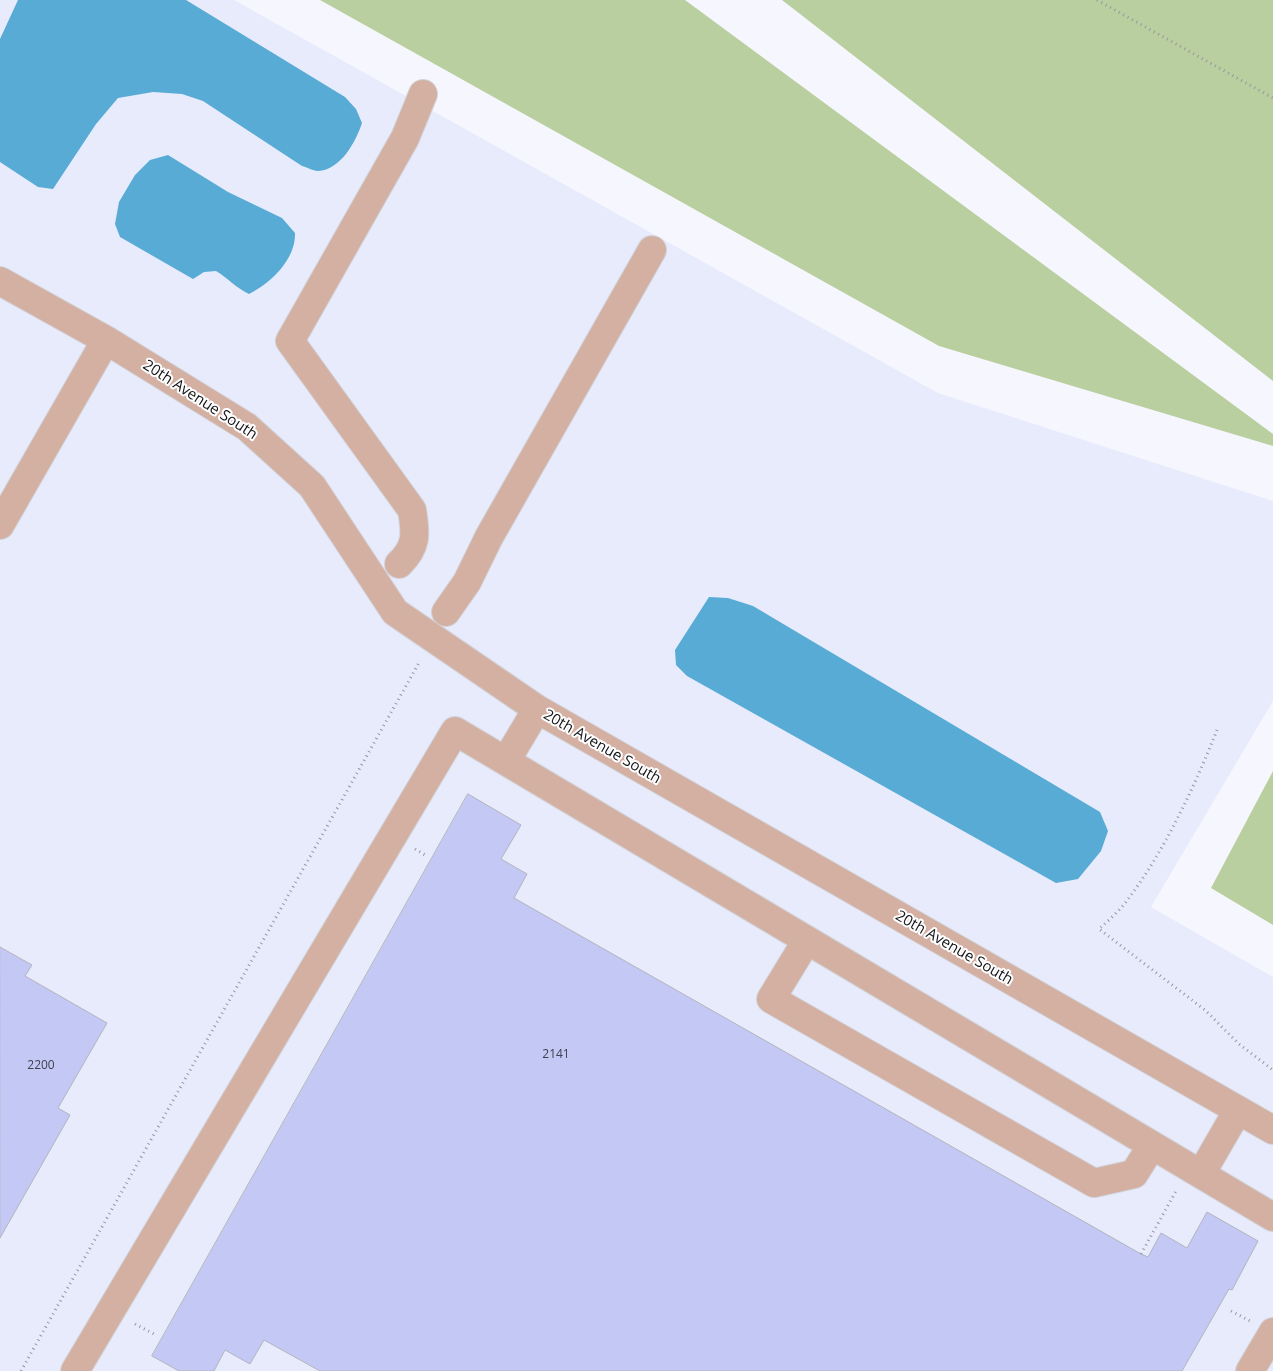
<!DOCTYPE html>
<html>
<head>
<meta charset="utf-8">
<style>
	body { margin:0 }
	canvas { display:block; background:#f6f7fe }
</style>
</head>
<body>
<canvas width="1273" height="1371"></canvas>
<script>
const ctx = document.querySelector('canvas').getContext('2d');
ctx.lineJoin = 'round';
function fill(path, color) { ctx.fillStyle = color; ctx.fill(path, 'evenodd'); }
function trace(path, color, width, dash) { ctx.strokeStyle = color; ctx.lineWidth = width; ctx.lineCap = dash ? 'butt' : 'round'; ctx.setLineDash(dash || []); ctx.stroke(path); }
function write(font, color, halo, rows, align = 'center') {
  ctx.font = font + ' "Open Sans",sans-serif'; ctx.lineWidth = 4; ctx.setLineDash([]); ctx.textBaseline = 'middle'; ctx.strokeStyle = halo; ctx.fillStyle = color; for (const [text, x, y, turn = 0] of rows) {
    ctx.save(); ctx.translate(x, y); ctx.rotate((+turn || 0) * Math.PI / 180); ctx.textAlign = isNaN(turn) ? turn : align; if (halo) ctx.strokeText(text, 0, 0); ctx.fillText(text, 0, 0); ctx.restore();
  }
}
fill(new Path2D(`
	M0,0H234L938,393L1273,501V701L1151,907L1273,977V1371H0Z`), '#e7ebfc');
fill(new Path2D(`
	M320,0H685L1273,434V446L939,346Z
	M782,0H1273V381Z
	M1273,771V925L1211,888Z`), '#bacf9f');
fill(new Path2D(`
	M18,0H186L345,97L356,109L362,123C356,141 341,170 318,171C313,171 307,167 302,166L203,101L182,94L153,92L118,98L96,124L53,189L38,187L0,162V39Z
	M168,155L228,192L282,218L295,233C296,259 271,283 249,294C236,288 228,278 216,271L204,272L193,279L120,237L115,224L119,202L135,175L150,160Z
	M709,597L728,598L753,606L1100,812L1108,831L1101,851L1078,879L1056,883L687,676L676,665L675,650Z`), '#57abd5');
const building = new Path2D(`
	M468,794L521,825L501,859L527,874L514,898L1141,1254L1148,1257L1161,1233L1187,1248L1207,1212L1258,1241L1232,1290L1229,1289L1182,1371H320L264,1340L250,1364L225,1350L214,1371H179L152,1356Z
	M0,947L32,965L25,976L107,1023L58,1108L70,1115L0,1238Z`);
fill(building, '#c4c8f4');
trace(building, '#b3b4bd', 1);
const minor = new Path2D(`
	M0,281L106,340L247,427L312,486L395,612L537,709L1273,1130
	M0,525L106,340
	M399,564C417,547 416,534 412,510L290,341L405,138L423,94
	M446,612L467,582L489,537L652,250
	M506,761L537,709
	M807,940L771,999L1094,1183L1134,1174L1152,1145
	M1201,1174L1238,1110
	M75,1371L455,731L1273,1217
	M1250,1371L1273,1332`);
trace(minor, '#d2d3d9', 30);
trace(new Path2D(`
	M1097,0L1273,98
	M1217,730C1194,788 1164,852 1126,902C1118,912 1108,921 1099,929L1205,1010L1239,1044L1273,1070
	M415,849L425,855
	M1141,1254L1176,1191
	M1231,1311L1250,1321
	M135,1324L154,1334
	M21,1371L420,661`), '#96979c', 3, [1, 4]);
trace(minor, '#d4b0a3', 28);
write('12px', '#3f414e', null, [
	["2141",556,1055],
	["2200",41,1066]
]);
write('15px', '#131417', '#fff', [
	["20th Avenue South",200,400,33],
	["20th Avenue South",602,747,30],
	["20th Avenue South",954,948,30]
]);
</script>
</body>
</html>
